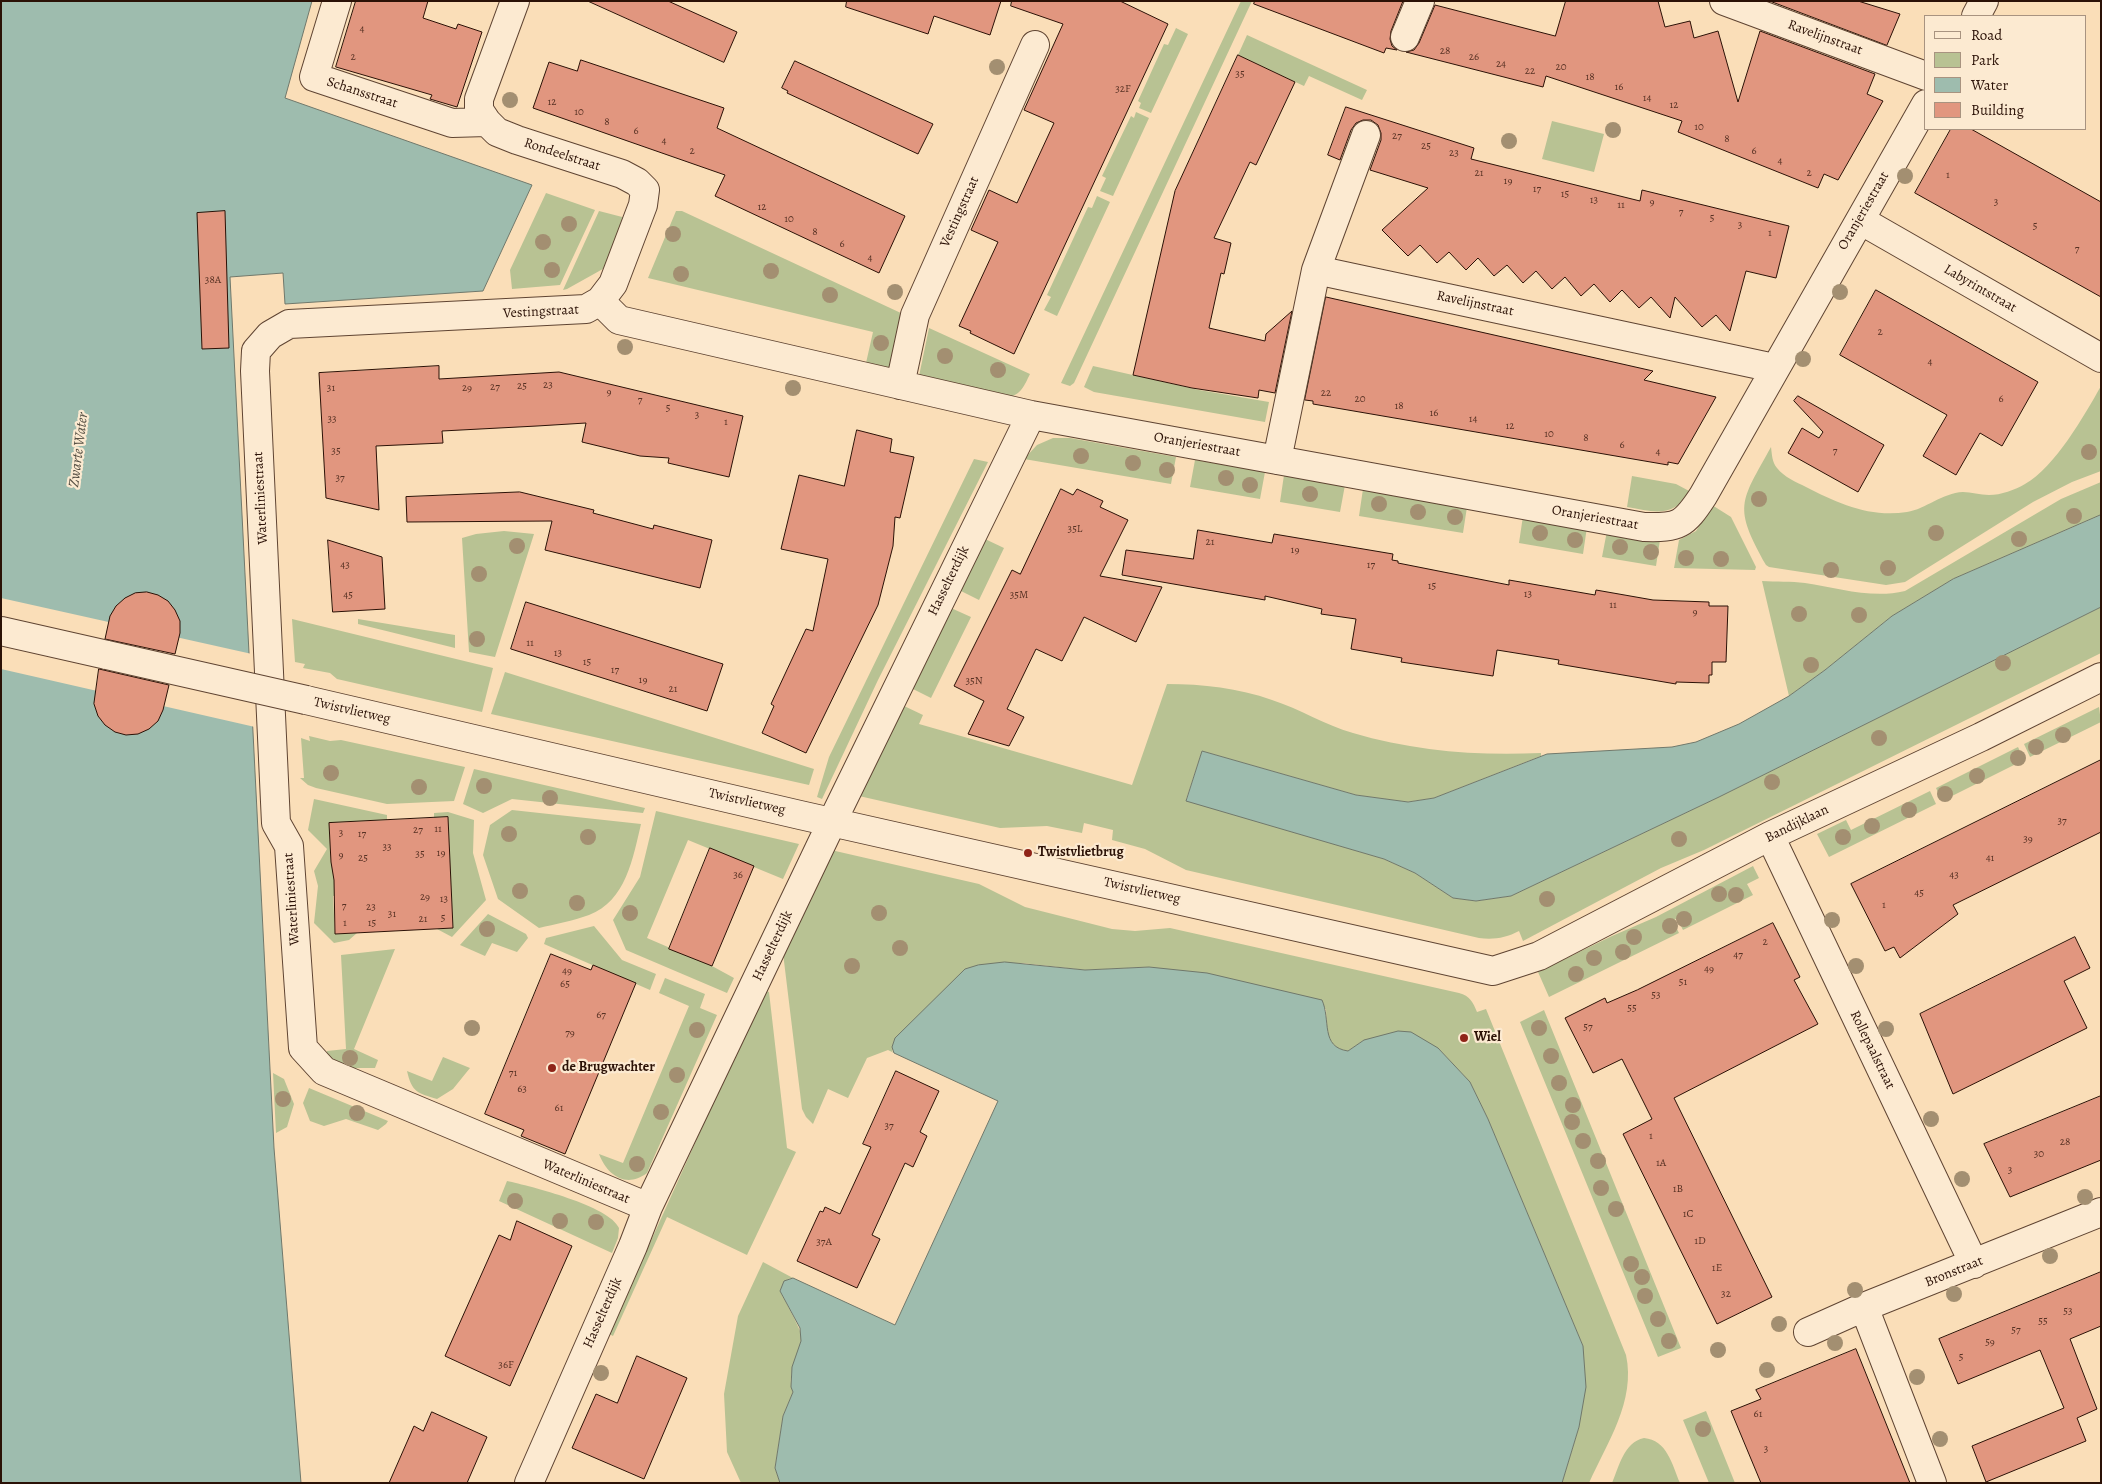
<!DOCTYPE html>
<html>
<head>
<meta charset="utf-8">
<style>
	body { margin:0 }
	#map { position:relative; width:2102px; height:1484px; overflow:hidden; background:#fadeb8; font-family:Alegreya,serif }
	canvas { display:block }
	.frame { position:absolute; inset:0; border:2px solid #2b1106; pointer-events:none }
	.legend { position:absolute; left:1924px; top:15px; width:162px; height:115px; box-sizing:border-box; background:#fcead1; border:1px solid #a89380; margin:0; padding:6px 9px; list-style:none; font-size:15px; color:#2b1106 }
	.legend li { display:flex; align-items:center; gap:10px; height:25px }
	.legend b { width:25px; border:1px solid #a89380 }
</style>
</head>
<body>
<div id="map">
<canvas width="2102" height="1484"></canvas>
<div class="frame"></div>
<ul class="legend">
<li><b style="height:6px;background:#fcead1"></b>Road</li>
<li><b style="height:14px;background:#b8c293"></b>Park</li>
<li><b style="height:14px;background:#9ebcae"></b>Water</li>
<li><b style="height:14px;background:#e1967f"></b>Building</li>
</ul>
</div>
<script>
const ctx = document.querySelector('canvas').getContext('2d');
ctx.lineJoin = 'round';
function fill(path, color) { ctx.fillStyle = color; ctx.fill(path, 'evenodd'); }
function trace(path, color, width, dash) { ctx.strokeStyle = color; ctx.lineWidth = width; ctx.lineCap = dash ? 'butt' : 'round'; ctx.setLineDash(dash || []); ctx.stroke(path); }
function write(font, color, halo, rows, align = 'center') {
  ctx.font = font + ' Alegreya,serif'; ctx.lineWidth = 4.5; ctx.setLineDash([]); ctx.textBaseline = 'middle'; ctx.strokeStyle = halo; ctx.fillStyle = color; for (const [text, x, y, turn = 0] of rows) {
    ctx.save(); ctx.translate(x, y); ctx.rotate((+turn || 0) * Math.PI / 180); ctx.textAlign = isNaN(turn) ? turn : align; if (halo) ctx.strokeText(text, 0, 0); ctx.fillText(text, 0, 0); ctx.restore();
  }
}
fill(new Path2D(`
	M1241,1H1252L1074,383L1070,386L1061,383Z
	M1176,28L1188,34L1151,113L1139,108L1141,103L1138,101L1164,44L1168,45Z
	M1247,35L1367,90L1362,100L1309,76L1304,86L1238,55Z
	M1136,112L1149,118L1113,196L1100,191L1106,178L1102,176L1131,116L1134,118Z
	M1552,121L1604,134L1594,172L1542,159Z
	M546,193L595,210L560,285L512,289L510,270Z
	M1097,196L1110,202L1057,316L1044,310L1051,297L1047,295L1088,207L1092,208Z
	M599,211L630,219L610,265L567,289L563,290Z
	M676,211H682L903,314L890,369L866,363L873,332L648,278Z
	M929,328L1030,374C1024,386 1021,395 1008,397L919,376Z
	M1093,366L1199,390L1269,402L1265,422L1094,392L1084,387Z
	M2101,386V471L2072,482L2033,502L1905,582L1886,585L1769,567L1766,565C1733,506 1740,503 1771,447C1772,455 1772,462 1777,468C1784,477 1796,482 1806,487C1837,503 1870,518 1907,512C1926,509 1942,493 1963,492C1971,492 1980,495 1989,495C2001,495 2015,490 2025,484C2055,467 2084,416 2101,386Z
	M1053,438H1070L1176,457L1171,484L1024,459L1037,445Z
	M974,459L988,462L878,680L822,799L817,797L829,757Z
	M1195,460L1265,472L1260,499L1190,487Z
	M1284,475L1345,485L1340,512L1280,502Z
	M1632,476L1676,484L1691,492C1672,518 1655,512 1627,507Z
	M2101,482V515L1953,579L1892,616L1825,670L1789,696L1762,581C1776,582 1791,581 1805,583C1838,588 1872,599 1905,591L2061,499Z
	M1363,489L1467,507L1463,533L1359,516Z
	M1712,505L1731,517L1756,567L1755,570L1674,568L1679,540L1696,531Z
	M1523,516L1587,527L1583,554L1519,543Z
	M504,531L534,534L495,657L469,652L462,538L476,534Z
	M1607,531L1660,540L1656,566L1602,557Z
	M985,539L1004,548L979,600L959,590Z
	M2101,607V653L1704,850L1661,868L1523,941L1519,931C1506,938 1493,940 1479,938L1186,870L1145,849L1112,840L1113,830L1084,823L1082,833L1047,826L1000,828L859,796L902,705L923,715L919,724L1132,785L1167,684C1203,684 1238,688 1272,700C1300,709 1325,725 1353,733C1414,751 1477,756 1541,753V756L1434,798L1407,802L1356,795L1202,751L1186,800L1384,859L1415,873L1453,898L1476,901L1511,896L1719,797Z
	M951,608L971,617L931,698L911,688Z
	M292,619L493,668L482,712L337,679L330,673L303,668L305,664L295,662Z
	M358,619L455,635V648L358,624Z
	M505,672L814,769L809,785L491,714Z
	M2099,707L2101,722L2030,757L2024,744Z
	M309,736L330,741L341,740L465,767L454,801L387,804L316,788L308,785L300,778H304L301,738L310,741Z
	M2018,747L2024,760L1942,801L1936,788Z
	M474,769L645,808L643,813L512,799L483,813L463,804Z
	M1930,791L1936,804L1829,857L1817,834L1846,820L1851,830Z
	M314,799L387,815V820L329,823L331,862L341,895L333,896L335,934L357,933L349,940L334,943L314,923L318,886L314,871L327,849L308,830Z
	M512,810L641,824C633,858 626,901 589,915C573,921 555,924 539,928L498,899L483,855L490,825Z
	M656,811L799,844L783,879L688,840L647,938L712,966L734,978L727,993L626,950L613,920L640,877Z
	M448,812L474,820L473,853L486,900L452,937L437,929L453,928L448,817L434,818V813Z
	M831,850L979,884L1025,907L1112,929L1135,931L1170,928L1459,993C1470,996 1473,1002 1477,1012L1486,1009L1626,1355C1636,1401 1607,1443 1589,1483H1562L1579,1427L1583,1346L1488,1119L1470,1082L1438,1048L1364,1040L1348,1051C1325,1048 1327,1029 1326,1009L1149,967L1085,970L1022,963L959,975L892,1051L894,1053L888,1050L867,1058L848,1098L828,1089L813,1124L806,1117L802,1109L783,953Z
	M1753,866L1759,878L1747,884L1753,895L1683,930L1677,918L1673,921L1679,933L1549,997L1538,972L1612,936L1656,917Z
	M488,914L526,934L528,938L517,952L492,943L485,956L460,945Z
	M594,926L622,960L656,974L650,990L544,944L546,938Z
	M395,949L354,1049L378,1060L375,1068H348L327,1057V1051L346,1049L341,955Z
	M665,978L705,994L700,1008L717,1015L647,1173C626,1189 607,1175 599,1154L623,1163L689,1006L659,993Z
	M764,990L769,992L787,1148L796,1152L747,1255L667,1217L613,1336L609,1334Z
	M1544,1010L1681,1348L1658,1357L1520,1022Z
	M443,1057L470,1068L453,1089L437,1099C418,1093 412,1093 407,1071L432,1081Z
	M273,1073L284,1079L294,1104L287,1127L276,1133Z
	M309,1088L388,1121L386,1124L378,1130L346,1119L324,1126L310,1121L303,1103Z
	M507,1181C530,1186 610,1206 619,1228L618,1238L612,1253L499,1201Z
	M763,1262L793,1278L788,1279L780,1291C784,1299 800,1328 801,1334C803,1354 785,1371 793,1392L783,1416L775,1468L780,1483H741L727,1452L724,1394L738,1316Z
	M1706,1411L1735,1483H1709L1683,1420Z
	M1644,1438C1667,1440 1672,1464 1680,1483H1612C1619,1467 1624,1442 1644,1438Z`), '#b8c293');
const water = new Path2D(`
	M1,1H312L285,98L532,185L483,291L285,304L283,273L230,277L274,1148L301,1483H1Z
	M2101,515V607L1719,797L1511,896L1476,901L1453,898L1415,873L1384,859L1186,801L1202,751L1356,795L1408,802L1434,798L1547,754L1672,747L1696,742L1739,724L1789,696L1825,670L1892,616L1953,579Z
	M1005,962L1085,970L1149,967L1207,973L1322,1000C1331,1020 1320,1047 1348,1051L1364,1040L1398,1031L1411,1032L1438,1048L1470,1082L1488,1119L1583,1346L1586,1387L1579,1427L1562,1483H780L775,1468L783,1416L793,1392L791,1387L792,1367L801,1341L800,1328L780,1291L784,1281L793,1278L895,1325L998,1101L894,1053L892,1047L895,1038L965,969L978,965Z`);
fill(water, '#9ebcae');
trace(water, '#70786b', 1);
fill(new Path2D(`
	M1,598L252,654L255,727L1,669Z`), '#fadeb8');
const building = new Path2D(`
	M356,1H428L423,18L456,29L458,24L482,32L457,107L430,99L432,95L336,67Z
	M588,1H668L737,32L724,62Z
	M847,1H1001L990,35L934,16L928,34L846,7Z
	M1012,1H1120L1168,24L1014,354L970,333L971,331L959,326L998,242L971,230L989,190L1017,203L1054,123L1024,110L1063,24L1011,6Z
	M1255,1H1403L1391,31L1390,39L1392,46L1397,50L1386,48L1384,53L1254,4Z
	M1566,1H1658L1665,27L1690,21L1694,38L1718,31L1738,102L1760,31L1875,74L1867,94L1883,101L1838,180L1824,174L1818,188L1678,132L1682,121L1546,76L1543,87L1406,52L1414,50L1419,43L1435,5L1555,36Z
	M1770,1H1858L1900,14L1887,45Z
	M1238,55L1295,82L1256,165L1250,162L1214,238L1231,243L1224,274L1221,273L1209,328L1265,341L1266,334L1292,311L1275,393L1259,390L1258,398L1192,388L1133,375L1175,191Z
	M581,60L724,108L717,128L905,216L879,273L715,196L725,175L533,108L549,62L577,71Z
	M795,61L933,124L918,154L787,93L788,91L782,88Z
	M1346,107L1474,148L1471,159L1640,201L1642,190L1789,226L1776,278L1746,271L1730,331L1716,315L1702,327L1675,297L1670,318L1651,297L1639,308L1622,290L1610,302L1594,284L1581,296L1565,277L1552,289L1536,271L1523,283L1507,265L1494,276L1478,258L1466,270L1449,252L1437,263L1420,245L1408,256L1382,230L1428,188L1370,170L1381,140V133L1378,125L1371,120H1363L1356,123L1351,130L1340,160L1328,155Z
	M1951,129H1971L2101,202V297L1915,193Z
	M225,211L229,348L202,349L197,213Z
	M1876,290L2038,382L2002,446L1980,433L1956,475L1923,456L1947,415L1840,355Z
	M1326,297L1653,371L1644,380L1716,397L1678,464L1668,462V465L1313,404V401L1305,400Z
	M439,366V379L559,372L743,416L729,477L668,463L669,458L640,456L582,442L586,423L537,426L442,431L443,443L376,446L379,510L326,498L319,373Z
	M1798,396L1884,445L1858,492L1788,453L1802,428L1819,438L1823,432L1794,401Z
	M857,430L892,439L890,452L914,457L900,518L895,517L893,546L878,605L806,753L762,733L774,706L771,704L806,629L813,631L828,559L781,549L799,475L844,486Z
	M1061,489L1073,495L1077,489L1103,501L1100,507L1128,520L1100,576L1162,587L1136,642L1084,617L1062,661L1036,649L1007,709L1024,717L1009,746L968,734L984,701L954,686L1012,570L1020,574Z
	M520,492L594,510L593,513L653,529L654,525L712,540L700,588L545,550L552,521L407,522L406,497Z
	M1198,530L1272,543L1274,534L1393,554L1392,560L1398,561V563L1509,585V580L1595,595L1596,590L1653,600L1709,602V606H1728L1726,662H1712V675H1709V683L1676,682V684L1558,664L1559,660L1497,650L1493,676L1401,662L1402,658L1351,649L1356,619L1321,614L1322,609L1265,596V600L1122,575L1126,550L1193,559Z
	M328,540L382,557L385,609L333,612Z
	M147,592L158,595L168,601L175,610L180,621V633L175,654L105,639L110,616L116,606L125,598L135,593Z
	M526,602L723,664L707,711L511,649Z
	M99,669L169,685L163,710L158,721L149,729L138,734L126,735L115,732L105,725L98,716L94,704Z
	M2101,760V832L1953,905L1958,914L1900,958L1894,947L1885,951L1851,884Z
	M448,817L453,928L335,934L334,880L331,862L329,823Z
	M710,848L754,866L712,966L669,949Z
	M1773,923L1800,977L1794,980L1818,1024L1674,1098L1772,1297L1717,1324L1623,1134L1652,1119L1622,1059L1593,1073L1565,1018L1605,998L1607,1003L1637,990Z
	M2075,937L2090,968L2064,981L2087,1028L1953,1094L1920,1014Z
	M551,954L591,970L593,965L636,983L565,1154L521,1136L524,1130L485,1114Z
	M896,1071L939,1091L920,1132L927,1136L913,1167L905,1163L872,1235L880,1239L857,1288L797,1261L820,1211L823,1212L825,1207L840,1214L871,1147L863,1144Z
	M2101,1096V1160L2010,1197L1984,1144Z
	M517,1221L572,1246L510,1386L445,1356L499,1235L510,1240Z
	M2101,1272V1326L2070,1339L2097,1409L2077,1418L2086,1441L1986,1482L1972,1446L2064,1408L2040,1350L1958,1384L1939,1339Z
	M1856,1349L1910,1483H1761L1731,1411L1761,1399L1756,1390Z
	M637,1356L687,1378L644,1479L572,1448L596,1394L617,1403Z
	M432,1412L487,1437L467,1483H389L414,1426L423,1431Z`);
fill(building, '#e1967f');
trace(building, '#2b1106', 1);
const minor = new Path2D(`
	M337,1L314,77L452,123L487,122
	M515,1L479,99V110L487,122L497,132L517,140L622,174L637,182L645,190L643,205L613,284L600,301
	M1724,1L1926,76
	M1976,16L1984,1
	M1405,37L1420,1
	M1366,135L1316,270L1774,368
	M1860,220L2101,358
	M900,385L915,315L1035,45
	M1277,460L1316,270
	M1,631L107,655
	M306,700L800,815L1493,971L1539,956L1770,836L1981,737L2101,677
	M1770,836L1974,1264
	M648,1207L324,1071L303,1048L289,846L276,823L255,371L256,351L270,335L289,324L586,309L600,301L619,320L1031,415L1644,527C1679,528 1684,525 1703,496L1926,104
	M1864,1307L1932,1483
	M1808,1332L1864,1307L2101,1212
	M529,1483L633,1246L648,1207L832,822L1031,415`);
trace(minor, '#5f4432', 30);
trace(minor, '#fcead1', 28);
const minorBridge = new Path2D(`
	M107,655L306,700`);
trace(minorBridge, '#5f4432', 30, []);
trace(minorBridge, '#fcead1', 28);
ctx.fillStyle = '#a38f71';
for (const [x, y] of [
	[997,67],
	[510,100],
	[1613,130],
	[1509,141],
	[1905,176],
	[569,224],
	[673,234],
	[543,242],
	[552,270],
	[771,271],
	[681,274],
	[895,292],
	[1840,292],
	[830,295],
	[881,343],
	[625,347],
	[945,356],
	[1803,359],
	[998,370],
	[793,388],
	[2089,452],
	[1081,456],
	[1133,463],
	[1167,470],
	[1226,478],
	[1250,485],
	[1310,494],
	[1759,499],
	[1379,504],
	[1418,512],
	[2074,516],
	[1455,517],
	[1540,533],
	[1936,533],
	[2019,539],
	[1575,540],
	[517,546],
	[1620,547],
	[1651,552],
	[1686,558],
	[1721,559],
	[1888,568],
	[1831,570],
	[479,574],
	[1799,614],
	[1859,615],
	[477,639],
	[2003,663],
	[1811,665],
	[2063,735],
	[1879,738],
	[2036,747],
	[2018,758],
	[331,773],
	[1977,776],
	[1772,782],
	[484,786],
	[419,787],
	[1945,794],
	[550,798],
	[1909,810],
	[1872,826],
	[509,834],
	[588,837],
	[1843,837],
	[1679,839],
	[520,891],
	[1719,894],
	[1736,895],
	[1547,899],
	[577,903],
	[630,913],
	[879,913],
	[1684,919],
	[1832,920],
	[1670,926],
	[487,929],
	[1634,937],
	[900,948],
	[1623,952],
	[1594,958],
	[852,966],
	[1856,966],
	[1576,974],
	[472,1028],
	[1539,1028],
	[1886,1029],
	[697,1030],
	[1551,1056],
	[350,1058],
	[677,1075],
	[1559,1083],
	[283,1099],
	[1573,1105],
	[661,1112],
	[357,1113],
	[1931,1119],
	[1572,1122],
	[1583,1141],
	[1598,1161],
	[637,1164],
	[1962,1179],
	[1601,1188],
	[2085,1197],
	[515,1201],
	[1616,1209],
	[560,1221],
	[596,1222],
	[2050,1256],
	[1631,1264],
	[1642,1277],
	[1855,1290],
	[1954,1294],
	[1645,1296],
	[1658,1319],
	[1779,1324],
	[1669,1341],
	[1835,1343],
	[1718,1350],
	[1767,1370],
	[601,1373],
	[1917,1377],
	[1703,1429],
	[1940,1439]
]) { ctx.beginPath(); ctx.arc(x, y, 8, 0, 2 * Math.PI); ctx.fill(); }
for (const [x, y, r, color] of [
	[1028,853,5,"#8f2418"],
	[1464,1038,5,"#8f2418"],
	[552,1068,5,"#8f2418"]
]) { const dot = new Path2D(); dot.arc(x, y, r, 0, 2 * Math.PI); ctx.fillStyle = color; ctx.fill(dot); trace(dot, '#fcead1', 2); }
write('11px', '#583224', null, [
	["4",362,29],
	["28",1445,51],
	["2",353,57],
	["26",1474,57],
	["24",1501,64],
	["20",1561,67],
	["22",1530,71],
	["35",1240,74],
	["18",1590,77],
	["16",1619,87],
	["32F",1123,89],
	["14",1647,98],
	["12",552,102],
	["12",1674,105],
	["10",579,112],
	["8",607,122],
	["10",1699,127],
	["6",636,131],
	["27",1397,136],
	["8",1727,139],
	["4",664,141],
	["25",1426,146],
	["2",692,151],
	["6",1754,151],
	["23",1454,153],
	["4",1780,161],
	["21",1479,173],
	["2",1809,173],
	["1",1948,175],
	["19",1508,181],
	["17",1537,189],
	["15",1565,194],
	["13",1594,200],
	["9",1652,202],
	["3",1996,202],
	["11",1621,205],
	["12",762,207],
	["7",1681,212],
	["5",1712,218],
	["10",789,219],
	["3",1740,225],
	["5",2035,226],
	["8",815,232],
	["1",1770,233],
	["6",842,244],
	["7",2077,249],
	["4",870,258],
	["38A",213,280],
	["2",1880,332],
	["4",1930,362],
	["23",548,385],
	["25",522,386],
	["27",495,387],
	["31",331,388],
	["29",467,388],
	["9",609,392],
	["22",1326,393],
	["20",1360,399],
	["6",2001,399],
	["7",640,400],
	["18",1399,406],
	["5",668,408],
	["16",1434,413],
	["3",697,415],
	["33",332,419],
	["14",1473,419],
	["1",726,422],
	["12",1510,426],
	["10",1549,434],
	["8",1586,438],
	["6",1622,445],
	["35",336,451],
	["7",1835,451],
	["4",1658,452],
	["37",340,478],
	["35L",1075,529],
	["21",1210,542],
	["19",1295,550],
	["43",345,565],
	["17",1371,565],
	["15",1432,586],
	["13",1528,594],
	["45",348,595],
	["35M",1019,595],
	["11",1613,605],
	["9",1695,612],
	["11",530,643],
	["13",558,653],
	["15",587,662],
	["17",615,670],
	["19",643,680],
	["35N",974,681],
	["21",673,689],
	["37",2062,821],
	["11",438,829],
	["27",418,830],
	["3",341,833],
	["17",362,834],
	["39",2028,839],
	["33",387,847],
	["19",441,853],
	["35",420,854],
	["9",341,855],
	["25",363,858],
	["41",1990,858],
	["36",738,875],
	["43",1954,875],
	["45",1919,893],
	["29",425,897],
	["13",444,899],
	["1",1884,905],
	["7",344,906],
	["23",371,907],
	["31",392,914],
	["5",443,918],
	["21",423,919],
	["1",345,923],
	["15",372,923],
	["2",1765,942],
	["47",1738,955],
	["49",1709,969],
	["49",567,971],
	["51",1683,982],
	["65",565,984],
	["53",1656,995],
	["55",1632,1008],
	["67",601,1015],
	["57",1588,1027],
	["79",570,1033],
	["71",513,1073],
	["63",522,1089],
	["61",559,1108],
	["37",889,1126],
	["1",1651,1136],
	["28",2065,1142],
	["30",2039,1154],
	["1A",1661,1163],
	["3",2010,1170],
	["1B",1678,1189],
	["1C",1688,1214],
	["1D",1700,1241],
	["37A",824,1242],
	["1E",1717,1268],
	["32",1726,1294],
	["53",2068,1311],
	["55",2043,1321],
	["57",2016,1330],
	["59",1990,1342],
	["5",1961,1357],
	["36F",506,1365],
	["61",1758,1414],
	["3",1766,1449]
]);
write('14px', '#2b1106', '#fcead1', [
	["Ravelijnstraat",1825,38,20],
	["Schansstraat",362,93,18],
	["Rondeelstraat",562,155,18],
	["Oranjeriestraat",1864,211,-60],
	["Vestingstraat",960,212,-66],
	["Labyrintstraat",1980,289,30],
	["Ravelijnstraat",1475,304,12],
	["Vestingstraat",541,312,-3],
	["Oranjeriestraat",1197,445,10],
	["Waterliniestraat",261,498,-93],
	["Oranjeriestraat",1595,518,10],
	["Hasselterdijk",949,581,-64],
	["Twistvlietweg",352,711,13],
	["Twistvlietweg",747,802,13],
	["Bandijklaan",1797,824,-26],
	["Twistvlietweg",1142,891,13],
	["Waterliniestraat",292,899,-94],
	["Hasselterdijk",773,946,-65],
	["Rollepaalstraat",1872,1050,64],
	["Waterliniestraat",586,1182,23],
	["Bronstraat",1954,1272,-22],
	["Hasselterdijk",603,1313,-66]
]);
write('bold 14px', '#2b1106', '#fcead1', [
	["Twistvlietbrug",1038,853],
	["Wiel",1474,1038],
	["de Brugwachter",562,1068]
], 'left');
write('italic 15px', '#534d41', '#fcead1', [
	["Zwarte Water",79,450,-83]
]);
</script>
</body>
</html>
